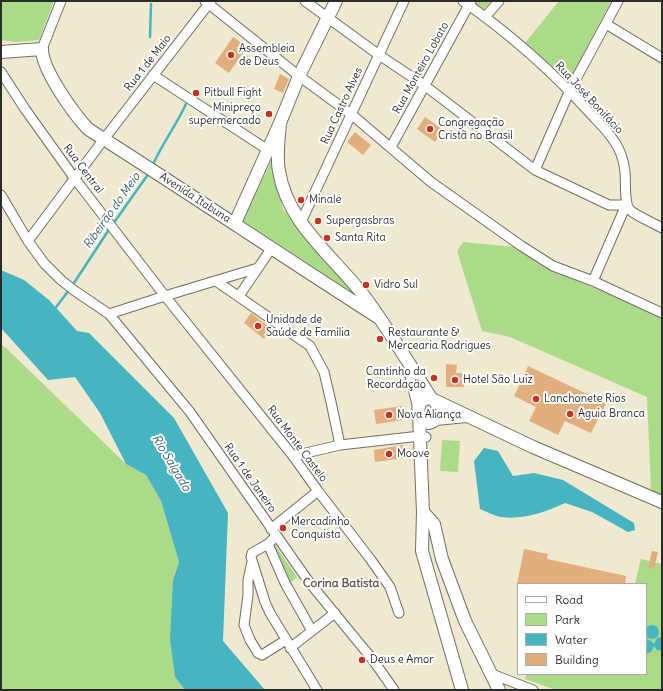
<!DOCTYPE html>
<html>
<head>
<meta charset="utf-8">
<style>
  body { margin:0 }
  #map { position:relative; width:663px; height:691px; overflow:hidden; background:#efe9d0; font-family:Delius,sans-serif }
  canvas { display:block }
  .frame { position:absolute; inset:0; border:2px solid #2b2b2b; pointer-events:none }
  .legend { position:absolute; left:517px; top:583px; width:130px; height:92px; box-sizing:border-box; background:#fff; border:1px solid #aaa; margin:0; padding:5px 7px; list-style:none; font-size:12px; color:#2b2b2b }
  .legend li { display:flex; align-items:center; gap:8px; height:20px }
  .legend b { width:20px; border:1px solid #aaa }
</style>
</head>
<body>
<div id="map">
<canvas width="663" height="691"></canvas>
<div class="frame"></div>
<ul class="legend">
<li><b style="height:5px;background:#fff"></b>Road</li>
<li><b style="height:11px;background:#abdb88"></b>Park</li>
<li><b style="height:11px;background:#47b4c2"></b>Water</li>
<li><b style="height:11px;background:#e3ae7e"></b>Building</li>
</ul>
</div>
<script>
const ctx = document.querySelector('canvas').getContext('2d');
ctx.lineJoin = 'round';
function fill(path, color) { ctx.fillStyle = color; ctx.fill(path, 'evenodd'); }
function stroke(path, color, width, dash) { ctx.strokeStyle = color; ctx.lineWidth = width; ctx.lineCap = dash ? 'butt' : 'round'; ctx.setLineDash(dash || []); ctx.stroke(path); }
function drawText(font, color, halo, rows, align = 'center') {
  ctx.font = font + ' Delius,sans-serif'; ctx.lineWidth = 4; ctx.setLineDash([]); ctx.textBaseline = 'middle'; ctx.strokeStyle = halo; ctx.fillStyle = color; for (const [text, x, y, turn = 0] of rows) {
    ctx.save(); ctx.translate(x, y); ctx.rotate((+turn || 0) * Math.PI / 180); ctx.textAlign = isNaN(turn) ? turn : align; if (halo) ctx.strokeText(text, 0, 0); ctx.fillText(text, 0, 0); ctx.restore();
  }
}
const green = new Path2D(`
  M1,1H54L39,40L16,42L1,40Z
  M477,1H491L484,9L475,4Z
  M559,1H611L567,85L525,43Z
  M271,162L283,209L365,303L284,252L242,221Z
  M463,242L515,247L568,277L662,316V495L651,491L647,397L510,337L482,331L457,251Z
  M1,345L6,348L126,464L146,475L161,501L179,562L173,580L175,677L185,690H1Z
  M442,440L460,441L458,472L440,471Z
  M273,542L297,577L289,584L269,545Z
  M641,559L662,564V690H556L525,679L526,674H646V584H635Z`);
const water = new Path2D(`
  M1,270L24,280L49,300L77,331L89,333L174,418L228,513L223,641L265,690H185L175,677L170,639L173,580L179,562L161,501L146,475L126,464L100,413L75,377L48,380L1,328Z
  M484,448L498,451L513,476L534,473L563,480L634,523L635,530L628,532L592,512L565,503C546,512 523,520 501,517C494,516 486,511 480,509L474,461Z
  M645 632a7 7 0 1 1 14 0a7 7 0 1 1-14 0Z
  M662,637V651L657,650L654,646L651,652L646,654V639L650,640L654,644L657,638Z`);
const stream = new Path2D(`
  M150,37L151,4
  M152,167C161,145 176,126 186,104
  M113,224L149,173
  M72,286L110,228
  M54,310L69,290`);
const building = new Path2D(`
  M233,37L247,47L229,73L215,63Z
  M280,74L289,79L283,93L274,89Z
  M425,117L443,130L435,142L417,129Z
  M355,132L371,145L363,155L347,142Z
  M251,313L272,329L264,339L244,323Z
  M446,364L457,365L456,373H464V387H446Z
  M528,366L606,403L591,433L565,421L558,435L529,421L536,407L514,396Z
  M402,406L403,420L376,424L374,410Z
  M403,445L405,458L375,462L374,450Z
  M524,549L548,554L547,559L626,576L625,584H517Z
  M652,551L658,552L654,569L648,568Z`);
const street = new Path2D(`
  M205,1L299,76L351,114L431,182L520,245L553,266L593,281L662,313
  M305,1L379,55L424,85L535,170L609,205H626L593,281
  M463,1C510,34 552,71 590,113C598,122 608,131 614,141C620,149 624,162 625,172C626,182 624,204 630,210C636,216 654,223 662,228
  M486,16L499,1
  M606,24L662,58
  M42,49L61,1
  M1,72L25,109L75,179L165,296L293,456L318,491L371,560L390,587L399,613
  M153,75L268,150
  M391,147L471,1
  M535,170L570,90L618,1
  M1,195L28,241L44,263L61,280L75,291L109,314L190,412L309,582L373,660L394,690
  M301,222L404,1
  M28,241L104,139L211,1
  M216,281L310,346L324,372L331,402L340,445
  M239,296L271,249
  M109,314L165,296L258,268
  M293,456L340,445L420,436L426,437
  M271,529L318,491
  M276,536L268,544L252,553L251,557L265,602L270,613L317,690
  M268,544L285,583L312,631
  M252,562L248,580V595L244,625L250,640L258,653L262,655L286,640
  M290,648L335,613
  M492,674L533,690`);
const secondary = new Path2D(`
  M1,52L42,49C42,70 74,114 88,129C186,191 282,256 379,318
  M280,123C279,138 276,156 279,171C287,223 334,257 364,296C388,328 409,364 431,398C441,404 441,420 429,423C415,418 414,399 431,398
  M235,223L280,123L299,76L336,1
  M411,373L419,407
  M434,400L533,447L662,502
  M419,415L423,512L422,551L462,690
  M436,419L466,416
  M423,512L434,524L442,559L465,621L499,690`);
const markers = [
  [231,55,4,"#c8321e"],
  [196,93,4,"#c8321e"],
  [269,114,4,"#c8321e"],
  [430,129,4,"#c8321e"],
  [301,200,4,"#c8321e"],
  [318,221,4,"#c8321e"],
  [327,238,4,"#c8321e"],
  [366,285,4,"#c8321e"],
  [258,326,4,"#c8321e"],
  [380,339,4,"#c8321e"],
  [434,378,4,"#c8321e"],
  [455,380,4,"#c8321e"],
  [536,399,4,"#c8321e"],
  [570,414,4,"#c8321e"],
  [389,415,4,"#c8321e"],
  [389,454,4,"#c8321e"],
  [283,528,4,"#c8321e"],
  [362,660,4,"#c8321e"]
];
const poiNames = [
  ["Assembleia",239,49],
  ["de Deus",239,62],
  ["Pitbull Fight",204,93],
  ["Minipreço",261,108,"right"],
  ["supermercado",261,121,"right"],
  ["Congregação",438,123],
  ["Cristã no Brasil",438,136],
  ["Minale",309,200],
  ["Supergasbras",326,221],
  ["Santa Rita",335,238],
  ["Vidro Sul",374,285],
  ["Unidade de",266,320],
  ["Saúde de Família",266,333],
  ["Restaurante &",388,333],
  ["Mercearia Rodrigues",388,346],
  ["Cantinho da",426,372,"right"],
  ["Recordação",426,385,"right"],
  ["Hotel São Luiz",463,380],
  ["Lanchonete Rios",544,399],
  ["Aguia Branca",578,414],
  ["Nova Aliança",397,415],
  ["Moove",397,454],
  ["Mercadinho",291,522],
  ["Conquista",291,535],
  ["Deus e Amor",370,660]
];
const streetNames = [
  ["Rua 1 de Maio",148,63,-52],
  ["Rua Monteiro Lobato",421,68,-61],
  ["Rua José Bonifácio",589,98,47],
  ["Rua Castro Alves",342,106,-65],
  ["Rua Central",83,169,53],
  ["Avenida Itabuna",195,198,33],
  ["Rua Monte Castelo",297,444,53],
  ["Rua 1 de Janeiro",250,478,55]
];
const waterNames = [
  ["Ribeirão do Meio",112,211,-55],
  ["Rio Salgado",171,463,59]
];
const neighbourhoodNames = [
  ["Corina Batista",341,584]
];
fill(green, '#abdb88');
fill(water, '#47b4c2');
stroke(stream, '#47b4c2', 2.5);
fill(building, '#e3ae7e');
stroke(street, '#706e65', 11);
stroke(secondary, '#706e65', 14);
stroke(street, '#fff', 9);
stroke(secondary, '#fff', 12);
for (const [x, y, r, color] of markers) { const dot = new Path2D(); dot.arc(x, y, r, 0, 2 * Math.PI); ctx.fillStyle = color; ctx.fill(dot); stroke(dot, '#fff', 1.5); }
drawText('11px', '#2b2b2b', '#fff', poiNames, 'left');
drawText('11px', '#2b2b2b', '#fff', streetNames);
drawText('italic 12px', '#366267', '#fff', waterNames);
drawText('bold 12px', '#6b5948', '#fff', neighbourhoodNames);
</script>
</body>
</html>
